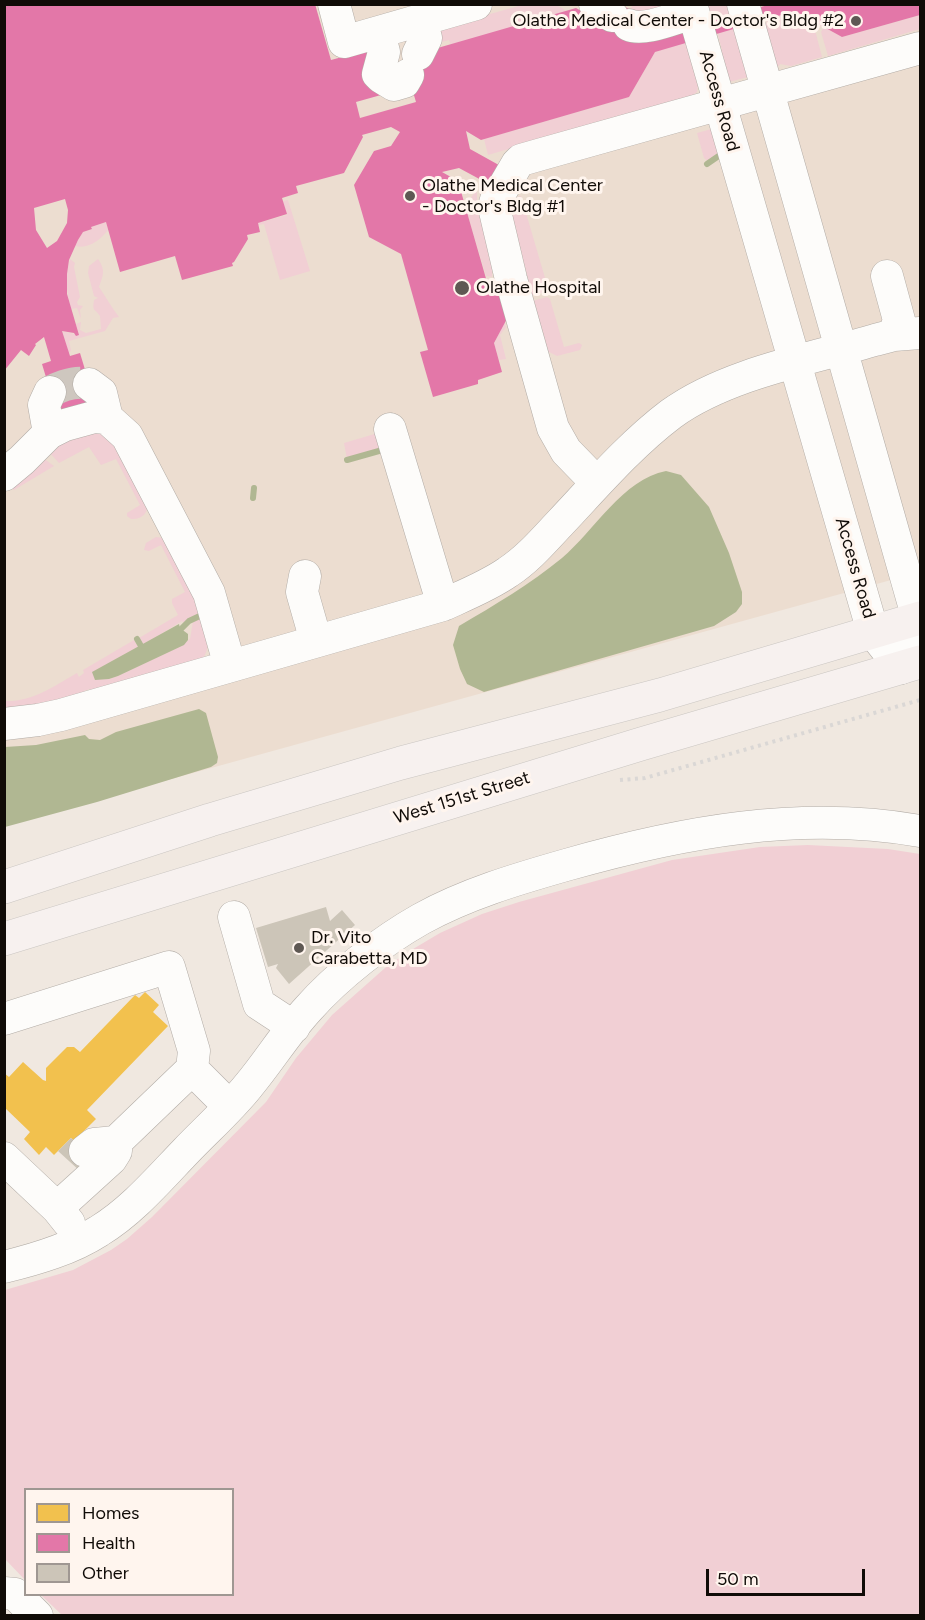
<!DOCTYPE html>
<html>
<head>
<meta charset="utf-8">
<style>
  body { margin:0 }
  #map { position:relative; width:925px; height:1620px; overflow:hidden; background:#f0e8e0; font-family:Figtree,sans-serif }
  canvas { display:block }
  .frame { position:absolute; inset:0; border:6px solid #100b07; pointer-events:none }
  .legend { position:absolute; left:24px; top:1488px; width:210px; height:108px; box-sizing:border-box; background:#fff5ee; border:2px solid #9f9792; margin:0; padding:8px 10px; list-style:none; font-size:18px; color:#100b07 }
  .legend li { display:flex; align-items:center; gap:12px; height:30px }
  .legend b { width:30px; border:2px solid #9f9792 }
  .scale { position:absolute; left:706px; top:1569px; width:159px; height:27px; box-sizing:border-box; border:3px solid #100b07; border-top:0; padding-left:8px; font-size:18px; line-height:21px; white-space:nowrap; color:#100b07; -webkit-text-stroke:4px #fff5ee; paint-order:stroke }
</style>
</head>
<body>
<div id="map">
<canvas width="925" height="1620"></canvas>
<div class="frame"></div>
<ul class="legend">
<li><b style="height:16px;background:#f2c14e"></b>Homes</li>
<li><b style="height:16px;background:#e377a8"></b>Health</li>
<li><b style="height:16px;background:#ccc5b8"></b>Other</li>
</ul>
<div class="scale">50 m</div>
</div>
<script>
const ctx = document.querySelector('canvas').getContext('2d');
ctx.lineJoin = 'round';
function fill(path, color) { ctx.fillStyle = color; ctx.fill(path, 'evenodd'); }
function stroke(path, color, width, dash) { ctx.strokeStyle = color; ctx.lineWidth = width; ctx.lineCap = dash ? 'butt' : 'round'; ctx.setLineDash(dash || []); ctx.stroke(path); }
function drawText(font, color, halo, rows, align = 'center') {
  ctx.font = font + ' Figtree,sans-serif'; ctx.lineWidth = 6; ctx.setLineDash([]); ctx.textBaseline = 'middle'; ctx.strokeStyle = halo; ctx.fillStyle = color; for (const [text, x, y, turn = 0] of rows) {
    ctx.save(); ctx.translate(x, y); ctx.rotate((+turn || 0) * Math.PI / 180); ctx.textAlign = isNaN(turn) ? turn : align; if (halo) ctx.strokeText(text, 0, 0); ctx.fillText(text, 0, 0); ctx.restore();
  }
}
const built = new Path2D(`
  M5,5H920V572L5,825Z`);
const green = new Path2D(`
  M522,5C535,5 557,1 566,11L451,45L449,40L431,45L439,31L444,27Z
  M633,5H678L625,17Z
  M705,5H730L733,18L711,25Z
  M794,5L788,15L815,30L822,57L791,66L780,64L777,68L761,25L767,23L766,15Z
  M920,15V29L828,56L821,32L824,27L842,37Z
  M735,26L748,77L729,82L718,51L722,50L717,31Z
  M685,40L698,86L697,92L693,95L488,155L484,139L629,97L655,52Z
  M715,128L722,152L709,162L704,158L697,133Z
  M477,189V203L493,261L492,277L486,276L465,206Z
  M521,196L548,288L546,292L532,295L508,200Z
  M288,200L310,271L280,280L264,224L258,225V223L287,215L283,201Z
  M106,222L108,230C99,241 89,249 75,246L83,232L92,229L91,227Z
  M70,259L75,263L74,267L80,297L77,302L78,305L83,306L80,310L81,319L77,308L71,309C66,291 65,276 70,259Z
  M98,259C106,270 103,276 99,287C106,297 112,308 119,317L113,318L105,331L69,341L71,350L69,354L62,331L79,335L76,324L81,322L80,330L86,333L101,329L100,316C95,308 92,313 94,300L98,298L94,296L88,273L89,266Z
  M547,297L550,299L564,347L579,343L582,345L580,350L557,356L547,351L533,301Z
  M500,307L506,327L500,335L506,359L499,360L494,343L501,330L495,309Z
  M89,430L109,434L148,505C147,514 141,520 131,519L127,516V513L140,505L116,459L101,465L89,447L59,463L49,452L60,441Z
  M378,433L385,448L347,459L344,443Z
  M43,458L54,466L14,490L11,487Z
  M156,537L164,538L202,613L188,619L184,623L182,621L143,645L139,638L178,615L172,603V599L185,592L161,545L149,551L144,550L146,543Z
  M203,617C207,635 213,647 200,662L91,693L90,689L84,691L85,695L5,711V701C32,702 53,687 77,673L79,677L84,673L83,670L134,640L138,647L93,672L95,679H109L118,676L177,648L190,639L193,621Z
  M808,845L888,849L920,854V1615L63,1616L41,1595L232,1594V1490H26L25,1580L5,1559V1290L73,1270L111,1250L127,1239L152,1217L266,1102L296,1058L332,1015L385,968L408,952L440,933L482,914L519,902L672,860L760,847Z`);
const water = new Path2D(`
  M666,471L681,475L709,507L729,553L742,592V604L736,612L714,626L484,692L467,684L460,669L453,645L459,626C495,605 530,584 562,558C594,531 623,479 666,471Z
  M179,624L180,628L188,634V640L184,645L118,676L109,679L95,680L92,672Z
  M199,709L206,713L218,757L217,763L211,767L97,802L5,827V747L36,745L85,735L89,739L100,740L116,732Z`);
const homes = new Path2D(`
  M145,992L159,1005L153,1012L168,1026L87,1110L96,1119L74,1141L71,1138L54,1155L46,1147L39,1155L24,1139L30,1132L4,1107V1073L9,1077L23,1062L43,1080L46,1081V1068L67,1047H74L80,1052L135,995L139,998Z`);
const health = new Path2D(`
  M4,4H315L331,60L368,50L381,95L356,102L360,118L416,102L403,58L576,8L607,25L620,4L636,13L624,34L639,43L771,4H920V15L842,37L795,11L655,52L629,97L481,140L466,131L470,149L506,169L496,188L459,168L442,172L458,181L489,289L504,298L509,315L494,343L502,372L478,380V384L433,397L420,352L428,350L401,254L369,237L354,185L374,151L391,146L400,132L391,127L362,135L363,137L344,173L296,186L298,193L282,198L287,214L258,223L260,232L247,235L248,239L234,262L232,263L233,266L182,280L175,256L120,272L106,222L91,227L92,229L83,232L78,240L69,260L67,274V294L79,335L76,336L74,333L62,331L70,356L80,353L96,406L58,417L42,364L51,361L44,337L35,344L36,345L29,356L21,350L4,371ZM65,199L68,210L67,223L57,241L47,248L36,230L34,208Z`);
const stream = new Path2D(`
  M707,164L723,153
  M347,460L386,449
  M253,498L254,488
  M181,629L189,621L204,614
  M137,639L141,646`);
const building = new Path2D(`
  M326,907L330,921L342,910L355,925L289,984L276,968L278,964L268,967L256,928Z
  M71,1138L94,1159L81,1172L58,1151Z`);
const minorTunnel = new Path2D(`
  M50,392C60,386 78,380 89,384`);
const path = new Path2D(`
  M620,780L645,778L920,700`);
const minor = new Path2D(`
  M334,4L344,42L476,4
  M595,4L612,16
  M691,4L873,632L901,668
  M743,4L918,619L901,668
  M629,25C644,32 677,17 693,13
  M379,33L384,52L378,74L381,77L394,85L404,82L408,75
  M418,54L426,38L421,20
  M887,276L899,320L894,335
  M89,384L101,393L107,418
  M390,429L443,605
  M49,433L44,405L50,392
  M4,475L22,460L49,433L65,425L94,417L107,418L127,436L209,593L230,666
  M597,483L566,451L553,428L511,279L494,207L496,200L517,164L521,160L542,154L920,48
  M305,576L302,592L316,641
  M4,724L38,720L61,715L443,605C465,595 488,586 508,572C528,559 544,540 561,522C595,486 630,445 671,414C726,374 810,359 875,340L894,335L920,333
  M234,917L259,1004L294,1027
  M4,1019L169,967L194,1051L192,1069L116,1142V1151L111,1159L57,1208
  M192,1069L229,1106
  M85,1151L94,1144L116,1142
  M4,1158L57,1208L69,1223
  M4,1267C37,1259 71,1249 99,1231C132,1211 159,1179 186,1151C207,1129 230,1109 249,1085C269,1061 286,1033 308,1009C337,976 382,941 421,919C466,894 517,879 566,865C682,832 800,810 920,831
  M4,1593L15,1594L37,1616`);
const major = new Path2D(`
  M4,887L210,820L401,763L660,695L920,618
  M4,939L641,744L920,662`);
const markers = [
  [856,21,6,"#5e5853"],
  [410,196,6,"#5e5853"],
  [462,288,8,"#5e5853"],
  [299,948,6,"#5e5853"]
];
const poiNames = [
  ["Olathe Medical Center - Doctor's Bldg #2",844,21,"right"],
  ["Olathe Medical Center",422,186],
  ["- Doctor's Bldg #1",422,207],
  ["Olathe Hospital",476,288],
  ["Dr. Vito",311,938],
  ["Carabetta, MD",311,959]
];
const streetNames = [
  ["Access Road",719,101,74],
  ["Access Road",855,568,74],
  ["West 151st Street",462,798,-17]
];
fill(built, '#ecddd0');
fill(green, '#f1cfd4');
fill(water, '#b0b792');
fill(homes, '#f2c14e');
fill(health, '#e377a8');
stroke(stream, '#b0b792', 6);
fill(building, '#ccc5b8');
stroke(minorTunnel, '#cec7bf', 32, [32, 16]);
stroke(minor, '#b2aca6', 33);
stroke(major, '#cac6c2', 34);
stroke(path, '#dad7d5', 4, [3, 4.5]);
stroke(minor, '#fdfcfa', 32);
stroke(major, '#f7f1ef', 33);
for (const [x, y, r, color] of markers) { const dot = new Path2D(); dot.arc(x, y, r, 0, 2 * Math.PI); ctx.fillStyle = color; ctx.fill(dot); stroke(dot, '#fff5ee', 2); }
drawText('18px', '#100b07', '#fff5ee', poiNames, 'left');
drawText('18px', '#100b07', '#fff5ee', streetNames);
</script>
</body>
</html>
